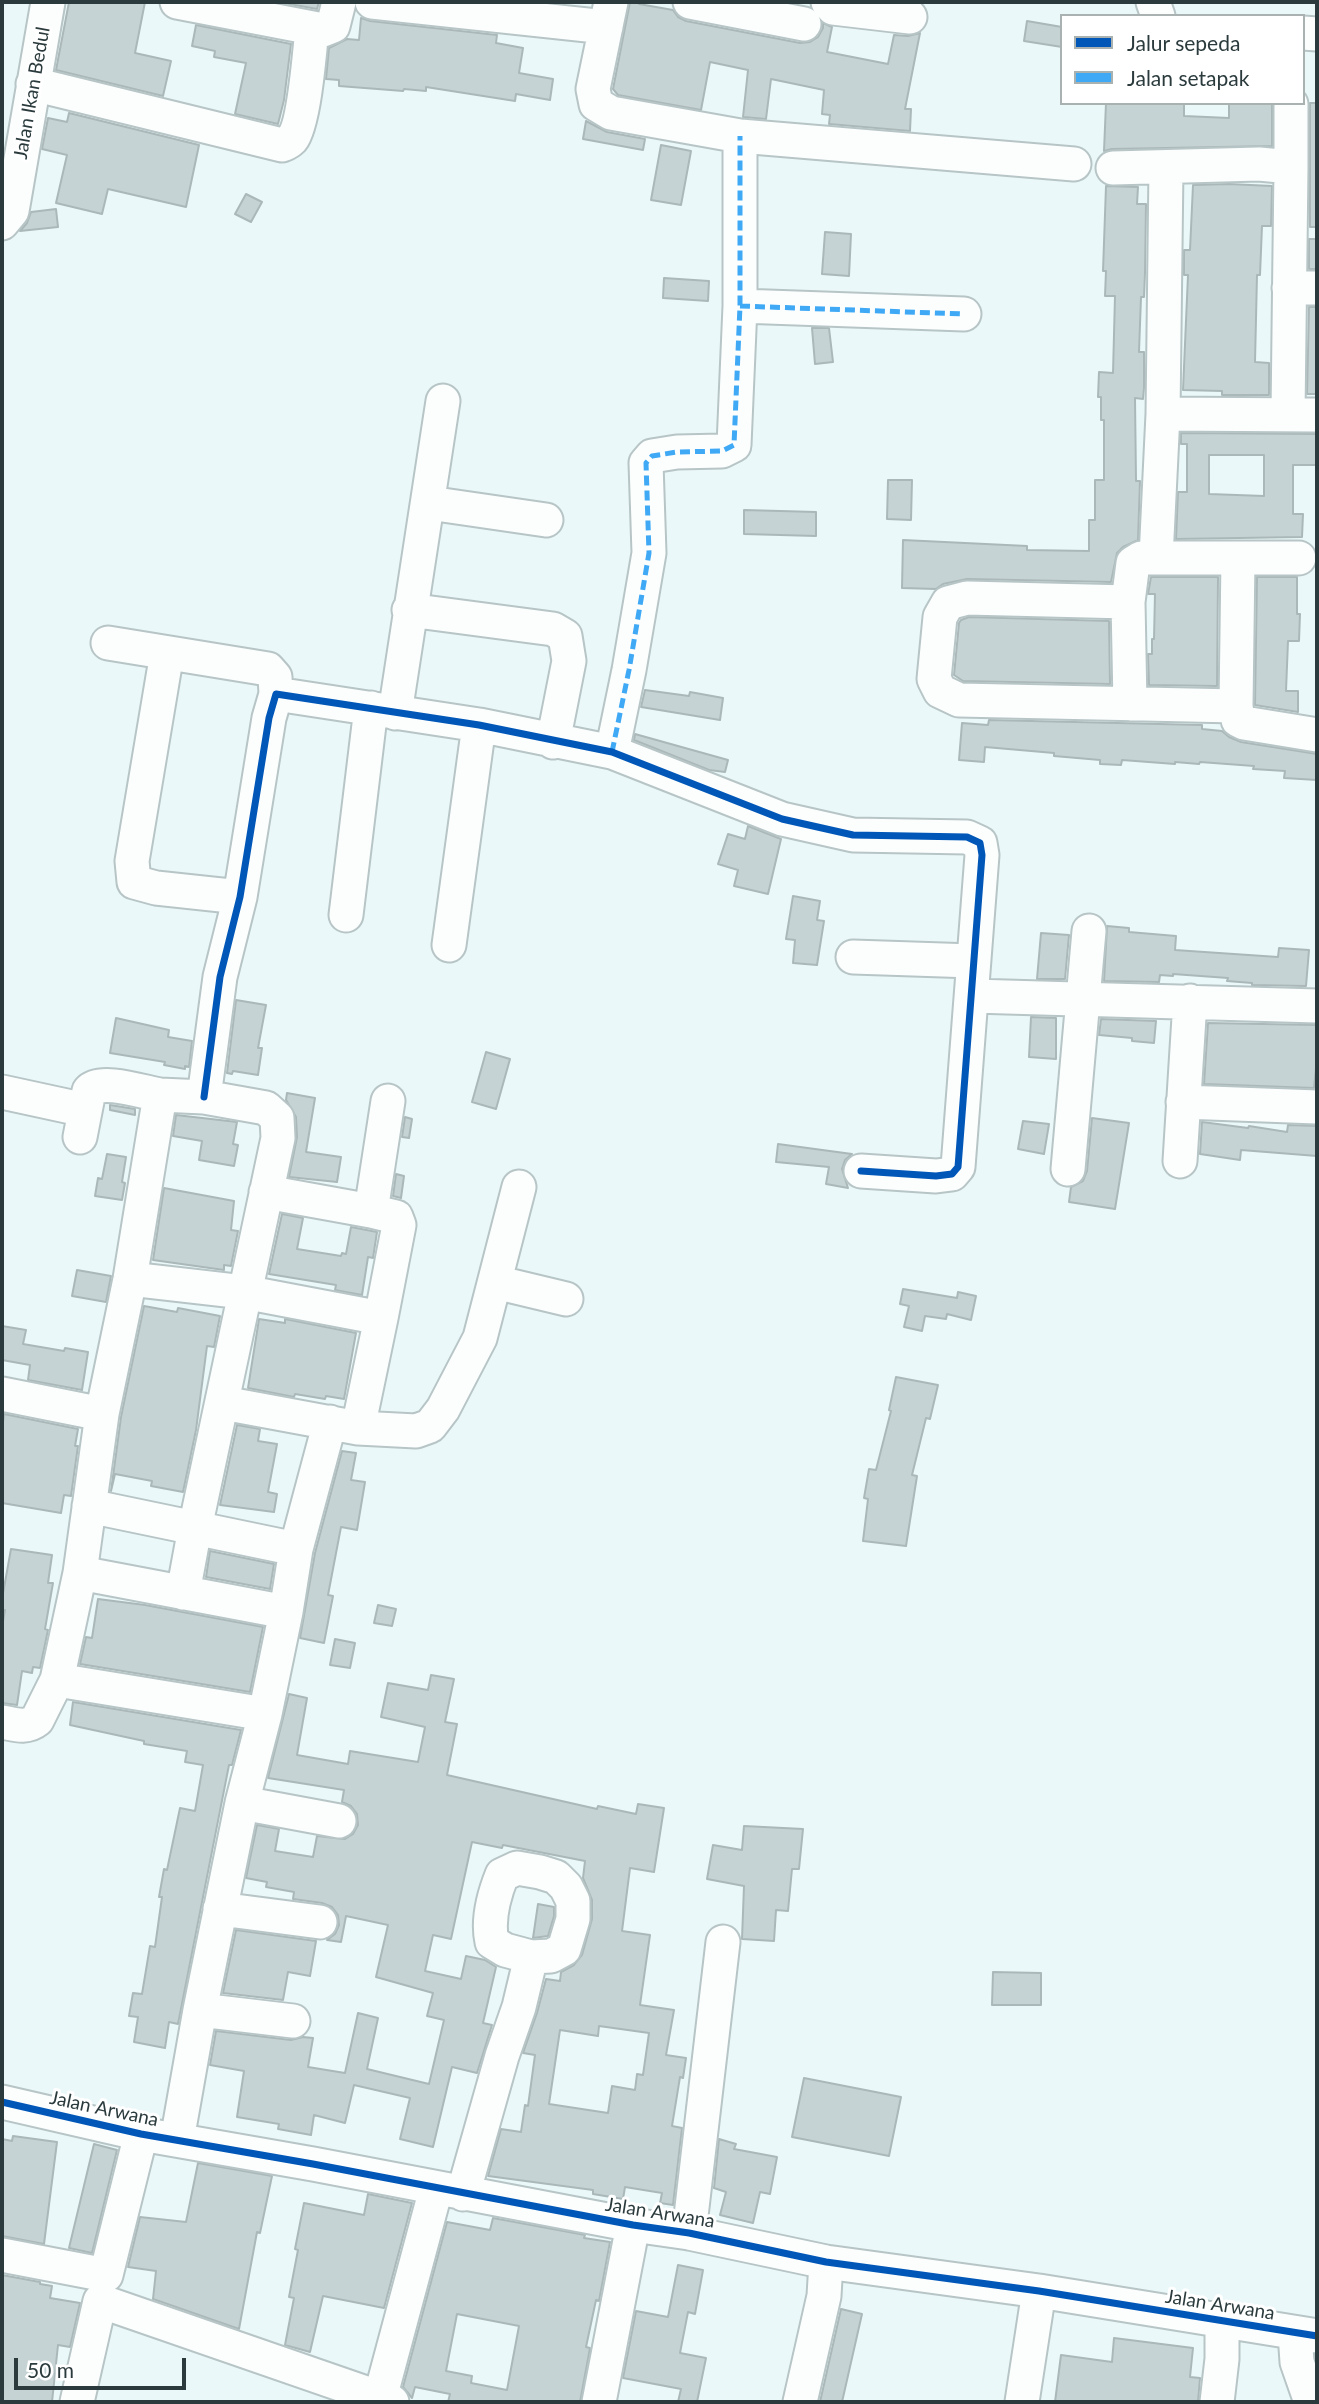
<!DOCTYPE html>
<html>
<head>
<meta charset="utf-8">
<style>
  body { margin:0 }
  #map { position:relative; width:1319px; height:2404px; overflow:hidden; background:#ebf8f9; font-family:Lato,sans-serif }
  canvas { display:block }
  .frame { position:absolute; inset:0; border:4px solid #2b3b3d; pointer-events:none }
  .legend { position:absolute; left:1060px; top:14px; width:245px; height:91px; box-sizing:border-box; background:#fff; border:2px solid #aab1b1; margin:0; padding:9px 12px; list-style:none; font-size:21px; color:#2b3b3d }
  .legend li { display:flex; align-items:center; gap:14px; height:35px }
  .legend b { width:35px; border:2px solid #aab1b1 }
  .scale { position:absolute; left:14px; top:2358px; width:172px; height:32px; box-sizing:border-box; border:4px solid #2b3b3d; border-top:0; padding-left:9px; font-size:21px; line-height:24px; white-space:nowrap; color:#2b3b3d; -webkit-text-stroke:5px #fff; paint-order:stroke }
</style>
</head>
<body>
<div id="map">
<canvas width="1319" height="2404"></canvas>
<div class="frame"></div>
<ul class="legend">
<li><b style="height:9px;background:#0057b8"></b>Jalur sepeda</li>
<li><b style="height:9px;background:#3fa9f5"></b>Jalan setapak</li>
</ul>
<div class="scale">50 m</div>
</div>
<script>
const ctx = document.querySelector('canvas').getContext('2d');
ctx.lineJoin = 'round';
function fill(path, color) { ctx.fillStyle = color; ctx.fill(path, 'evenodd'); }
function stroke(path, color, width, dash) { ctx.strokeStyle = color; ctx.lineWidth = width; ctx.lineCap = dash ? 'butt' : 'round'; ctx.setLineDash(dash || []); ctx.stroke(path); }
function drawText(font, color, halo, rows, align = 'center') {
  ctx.font = font + ' Lato,sans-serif'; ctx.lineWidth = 6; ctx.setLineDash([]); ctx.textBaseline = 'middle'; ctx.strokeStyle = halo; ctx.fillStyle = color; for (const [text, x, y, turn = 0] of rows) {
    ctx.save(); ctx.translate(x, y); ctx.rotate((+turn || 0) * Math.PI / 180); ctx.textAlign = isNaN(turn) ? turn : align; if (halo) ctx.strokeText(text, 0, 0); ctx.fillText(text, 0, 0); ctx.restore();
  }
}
const building = new Path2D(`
  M69,2H145L135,53L171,61L163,96L56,70Z
  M278,2H319L317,9Z
  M630,2H639V4L673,10L678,17L686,21L800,43L810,42L818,37L823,28V23L832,27L827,52L888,64L894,35L908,36L920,33L905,109H911L910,131L829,124L830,115L822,114L824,90L771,79L766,119L743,117L748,70L710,62L701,110L618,95L613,89Z
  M361,18L370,21L497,35L496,43L523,48L519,73L553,79L550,100L516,94L515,101L426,87V91L404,89L403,91L339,86V80L326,79L329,48L347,39L359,40Z
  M1027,21L1062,27V47L1024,41Z
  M196,25L291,44L284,100L278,124L235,114L246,63L214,57L215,51L192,46Z
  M1106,103L1184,104V116L1229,118V103H1272V146L1112,149L1104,151Z
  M1310,103H1317V227H1310Z
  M69,113L199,145L186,207L108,189L102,214L56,203L67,155L42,149L48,118L67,122Z
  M586,121L607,132L645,139L643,150L583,139Z
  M661,145L691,151L681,205L651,200Z
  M1229,184L1272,186L1271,226H1262L1260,275H1257L1255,362L1269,363V395H1222V391L1183,390L1188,275H1184V250H1190L1193,185Z
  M1106,186L1138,187L1137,204H1146L1145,273L1144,297H1141L1139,352H1144V388L1143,399L1135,398L1136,481H1140L1138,540L1123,547L1117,553L1111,582L967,579L943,584L936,589L902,588L903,540L1027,546V550L1089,551V520H1095V480H1104V420H1101V397H1098L1099,372L1113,373L1115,296H1105L1106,271H1103Z
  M246,194L262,202L251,222L235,214Z
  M56,209L58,227L20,231L27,223L31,212Z
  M825,232L851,234L849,276L822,274Z
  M1309,239H1317V269H1309Z
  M664,278L709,281L708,301L663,298Z
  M1309,307H1317V394H1307Z
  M812,328H829L833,362L815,364Z
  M1181,433L1317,434V465H1293V514H1303L1302,537L1176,539L1178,492H1187V444H1181ZM1209,455H1264V496L1209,494Z
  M888,480H912L911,520L887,519Z
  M744,510L816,512V536L744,534Z
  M1151,577H1218L1217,686L1149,685L1148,654H1152V639H1154L1155,594H1148Z
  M1257,577H1297V614H1300L1299,641H1288L1286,691H1298V712L1255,705Z
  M969,617L1109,621L1110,684L963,681L954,675L959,623L961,620Z
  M645,690L689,696L690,692L723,698L720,720L641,707Z
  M989,720L1202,725V729L1222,731L1229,737L1241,742L1317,754V780L1284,778L1285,771L1253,769L1254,766L1200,762L1199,764L1175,762V764L1122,760L1121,765L1100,764V760L1054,756V753L985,747L984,762L959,760L962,723L988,725Z
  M635,734L728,760L725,772L709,770L634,740Z
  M748,826L781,839L768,894L734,886L738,870L718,864L728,834L745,839Z
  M793,896L820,901L817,920L824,921L817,965L793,963L795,940L786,939Z
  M1107,926L1129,928V932L1176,936L1175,950L1278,957L1279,948L1309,950L1306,986L1252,985V983L1227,981L1228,978L1173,974V976L1160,975L1159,982L1104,981Z
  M1041,933L1069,935L1065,979H1037Z
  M236,1000L266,1005L258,1048H262L258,1075L233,1071L232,1074L227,1073Z
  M1031,1017L1056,1018V1059L1029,1057Z
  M116,1018L169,1030L168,1037L192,1041L189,1067L185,1066V1069L164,1065L165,1062L110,1053Z
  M1101,1019L1156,1021L1154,1043L1132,1041V1038L1099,1035Z
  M1208,1023L1317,1025V1058L1314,1088L1204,1084Z
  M486,1052L510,1059L496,1109L472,1102Z
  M287,1093L315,1098L306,1152L341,1157L337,1182L289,1177L297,1137L296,1117L286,1100Z
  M110,1105L135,1109V1115L110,1110Z
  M176,1115L237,1122L233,1144L238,1145L234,1166L199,1160L202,1141L173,1136Z
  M405,1117L412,1119L409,1138L402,1137Z
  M1092,1118L1129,1123L1115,1209L1069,1202L1071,1187L1083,1181L1087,1171Z
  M1023,1121L1049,1124L1044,1154L1018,1149Z
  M1202,1122L1248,1128L1249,1126L1287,1132L1288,1125L1317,1126V1156L1241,1150L1240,1160L1200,1154Z
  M778,1144L852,1154L845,1160L842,1169L848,1188L826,1184L829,1167L776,1162Z
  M107,1154L126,1157L122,1182L125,1183L122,1200L95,1196L98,1178L102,1179Z
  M396,1174L404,1176L401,1198L393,1196Z
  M164,1188L234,1201L231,1230L238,1231L231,1266L224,1265V1270L153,1260Z
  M282,1214L303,1218L297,1249L341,1256L342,1253L346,1254L351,1227L377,1232L373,1258L368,1257L362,1295L335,1290L336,1285L269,1274Z
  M77,1270L111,1276L106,1302L72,1296Z
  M903,1289L957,1298L958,1292L976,1296L971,1320L947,1314L946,1319L925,1316L922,1331L904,1327L909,1306L900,1304Z
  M144,1306L177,1312L178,1308L220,1316L214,1347L207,1346L196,1430L183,1492L151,1486L152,1481L115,1474L111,1491L121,1417Z
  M259,1319L285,1323V1319L356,1333L344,1399L326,1396L325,1399L295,1394L294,1397L248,1388Z
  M2,1326L26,1330L23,1344L64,1351L65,1348L88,1352L82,1390L28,1380L30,1365L2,1360Z
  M896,1377L938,1385L930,1419L926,1418L912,1475L917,1476L906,1546L863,1541L868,1499L864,1498L869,1469L876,1470L891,1411L889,1410Z
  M4,1414L78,1429L75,1446H78L71,1496L64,1495L61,1513L2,1503V1430Z
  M237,1425L260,1429L258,1441L277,1444L268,1492L277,1494L274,1512L220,1505Z
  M342,1451L356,1453L351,1480L365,1482L357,1530L341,1527L328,1595L333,1596L324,1643L300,1638L315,1553Z
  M11,1549L52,1555L48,1583H53L45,1629L48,1630L40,1668L33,1667L32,1673L22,1671L17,1705L2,1703V1627L5,1610H2V1599Z
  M210,1551L274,1564L270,1589L206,1577Z
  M98,1599L145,1605L263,1627L250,1692L80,1664L86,1637L92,1638Z
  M378,1605L396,1609L392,1626L374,1623Z
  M335,1639L355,1643L350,1668L330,1665Z
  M431,1675L454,1679L445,1722L457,1724L447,1775L597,1809L598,1806L636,1814L638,1804L664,1808L654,1872L630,1868L622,1931L650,1935L640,2005L674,2010L666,2055L686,2058L683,2078L680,2077L672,2126L682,2128L673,2205L660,2203L662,2193L625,2187L623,2199L593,2194V2190L488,2176L501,2129L521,2132L525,2105L528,2106L535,2055L523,2053L537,2013L546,1979L560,1981L561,1972L574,1965L582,1955L592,1919V1900L583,1878L585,1861L503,1845L502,1848L472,1842L451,1939L433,1935L425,1971L461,1979L466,1956L485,1960L496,1967L483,2023L492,2025L477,2073L452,2067L433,2147L400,2139L410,2098L354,2085L345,2123L314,2115L311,2135L278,2129L279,2124L237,2117L244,2071L210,2065L216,2031L291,2040L303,2037L313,2038L308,2067L345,2073L358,2013L378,2018L367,2069L429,2084L444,2020L427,2016L433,1993L376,1977L388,1925L346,1916L341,1942L327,1940L335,1934L339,1925L338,1915L332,1907L322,1903L293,1899L294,1892L266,1887L267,1882L246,1878L257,1825L279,1829L275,1851L313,1857L317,1836L345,1839L353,1834L358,1825L357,1814L351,1806L342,1802L344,1790L268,1778L289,1694L307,1698L297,1755L348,1764L350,1751L418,1762L425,1727L381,1717L388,1683L428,1690ZM599,2026L649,2033L643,2075L637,2074L635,2090L612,2086L608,2113L549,2104L560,2030L598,2036Z
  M73,1702L241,1730L232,1765H229L178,2024L169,2022L165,2048L134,2042L138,2017L129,2016L133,1993L142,1994L150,1946L155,1947L162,1897H159L164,1869L167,1870L180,1808L195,1811L203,1765L185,1762L187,1751L144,1744V1741L70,1725Z
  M744,1826L803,1829L799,1869H792L788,1911L776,1910L774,1941L742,1939L744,1886L707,1879L713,1845L742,1850Z
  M538,1904L554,1907V1916L548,1936L533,1938Z
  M236,1930L316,1941L310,1976L288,1972L283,2000L223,1993Z
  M993,1972L1041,1973V2005H992Z
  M804,2078L901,2097L889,2156L792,2137Z
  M13,2136L57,2142L44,2244L2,2236V2139L12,2141Z
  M719,2139L736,2144L734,2149L777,2157L770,2194L760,2192L753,2223L720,2215L726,2192L714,2188Z
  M94,2144L117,2150L92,2253L69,2248Z
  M198,2163L272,2176L260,2233L257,2232L239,2329L153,2299L156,2271L128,2267L140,2217L186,2222Z
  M368,2194L412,2203L384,2308L323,2296L310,2352L285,2345L294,2298L289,2297L298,2250L295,2249L304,2203L364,2215Z
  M493,2218L585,2235L584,2238L610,2242L599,2301L596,2300L586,2347L590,2348L580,2402H448L450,2394L415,2387L412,2398L403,2387L447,2222L490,2230ZM457,2314L519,2326L507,2390L471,2383L472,2376L446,2371Z
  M678,2265L703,2270L695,2314L688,2312L680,2353L706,2358L697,2402H678L681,2389L623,2378L636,2311L668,2317Z
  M2,2275L40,2282V2284L52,2286L50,2298L80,2303L70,2347L58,2345L52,2402H2Z
  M841,2309L862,2314L842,2402H820Z
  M1114,2338L1193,2348L1190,2377L1200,2378L1198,2402H1055L1061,2355L1112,2362Z`);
const minor = new Path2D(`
  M177,2L323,30L333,26L339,2
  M372,2L606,27
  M611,2L593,89L596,104L611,113L740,136L1074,164
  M690,2L804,24
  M828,2L833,8L910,17
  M1153,2L1158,16
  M1303,33L1317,34
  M33,84L282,145C287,143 288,143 292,139C304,125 310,49 312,28
  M1291,104V167
  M1113,168L1259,164L1291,167L1288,414
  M2,223L12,211L48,2
  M1289,288H1317
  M740,306L964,314
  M1163,414L1317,415
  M429,503L546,520
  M1156,558L1163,414L1166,167
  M1238,558L1236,706L1238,720L1244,723L1317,735
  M1128,602L967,598L948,603L940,617L934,679L940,691L959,700L1236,706
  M409,610L553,629L565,636L569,661L553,742
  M108,643L268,669L275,677L276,694
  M167,653L132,861L134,882L156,888L240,897
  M1130,704L1128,602L1133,563L1141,558H1299
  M395,713L443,401
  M612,752L629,670L649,553L646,463L652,456L677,452L722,451L734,445L740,306V136
  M346,915L371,708
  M449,945L479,725
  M853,957L973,961
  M972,996L1317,1006
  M2,1092L85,1110
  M204,1097L220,977L240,897L269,718L276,694L479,725L612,752L782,819L853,835L967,837L980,843L982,855L958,1167L952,1174L936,1176L861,1171
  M1183,1102L1317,1107
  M80,1137L89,1091C100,1078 143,1092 160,1095
  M1180,1161L1190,1001
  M1068,1169L1089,931
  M266,1192L371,1211L396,1217L399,1225L381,1318
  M371,1211L388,1101
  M130,1279L244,1292L381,1318L358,1428L223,1403
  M495,1282L566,1299
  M2,1394L102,1414
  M358,1428L416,1431L430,1426L443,1409L480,1338L519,1187
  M89,1506L296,1549
  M80,1573L286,1612
  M57,1680L265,1714
  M2,1722C14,1724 26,1729 37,1720L57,1680L80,1573L102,1414L130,1279L160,1095L204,1097L266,1108L277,1118L278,1138L195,1528L183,1593
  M242,1803L339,1821
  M220,1909L320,1922
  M200,2010L293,2021
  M2,2102L141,2134L313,2164L633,2225L689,2233L826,2262L1039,2291L1317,2336
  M177,2140L200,2010L242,1803L265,1714L286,1612L296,1549L330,1422
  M463,2194L502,2056L519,2007L531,1957L551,1956L564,1949L573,1919V1901L566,1887L556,1877L540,1872L517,1868L502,1875C494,1895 487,1920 492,1942L505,1950L531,1957
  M689,2233L723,1942
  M2,2255L106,2275L141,2134
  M1295,2333L1297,2362L1311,2402
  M380,2398L436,2189
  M77,2402L100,2301L392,2402
  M599,2402L633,2225
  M800,2402L824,2296L826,2262
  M1022,2402L1039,2291
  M1217,2402L1222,2359V2321`);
const quiet = new Path2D(`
  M740,306L964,314
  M612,752L629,670L649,553L646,463L652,456L677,452L722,451L734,445L740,306V136`);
const cycleway = new Path2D(`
  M204,1097L220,977L240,897L269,718L276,694L479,725L612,752L782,819L853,835L967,837L980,843L982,855L958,1167L952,1174L936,1176L861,1171
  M2,2102L141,2134L313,2164L633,2225L689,2233L826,2262L1039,2291L1317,2336`);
const streetNames = [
  ["Jalan Ikan Bedul",32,93,-80],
  ["Jalan Arwana",104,2109,12],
  ["Jalan Arwana",660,2213,9],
  ["Jalan Arwana",1220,2305,9]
];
fill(building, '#c6d3d4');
stroke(building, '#abb8b9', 2);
stroke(minor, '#b7c5c6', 37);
stroke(minor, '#fcfefe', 33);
stroke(quiet, '#3fa9f5', 5, [10, 5]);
stroke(cycleway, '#0057b8', 7);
drawText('19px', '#2b3b3d', '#fff', streetNames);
</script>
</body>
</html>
